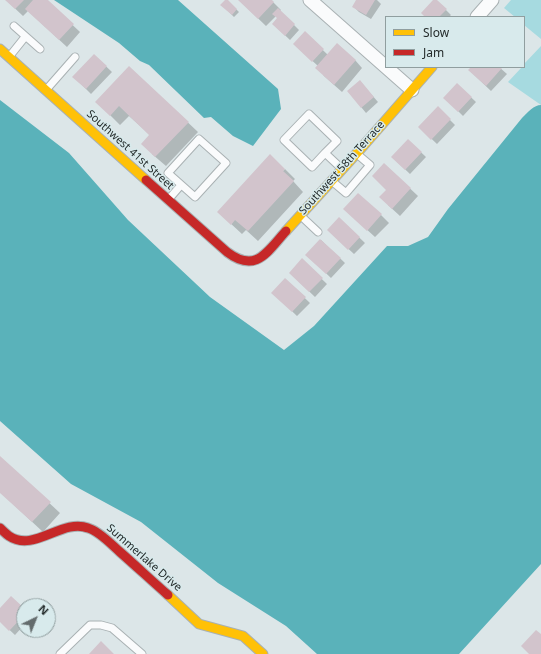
<!DOCTYPE html>
<html>
<head>
<meta charset="utf-8">
<style>
  body { margin:0 }
  #map { position:relative; width:541px; height:654px; overflow:hidden; background:#dce6e8; font-family:"Noto Sans",sans-serif }
  canvas { display:block }
  .legend { position:absolute; left:385px; top:16px; width:140px; height:52px; box-sizing:border-box; background:#d8eaec; border:1px solid #909e9f; margin:0; padding:5px 7px; list-style:none; font-size:12px; color:#242b2b }
  .legend li { display:flex; align-items:center; gap:8px; height:20px }
  .legend b { width:20px; border:1px solid #909e9f }
  .north { position:absolute; left:16px; top:598px; width:40px; height:40px; box-sizing:border-box; background:#d8eaec; border:1px solid #909e9f; border-radius:50%; rotate:43deg; font-size:11px; font-weight:700; line-height:16px; text-align:center; color:#242b2b }
  .north::after { content:''; display:block; margin:auto; width:14px; height:18px; background:#646c6d; clip-path:polygon(50% 0,100% 100%,50% 72%,0 100%) }
</style>
</head>
<body>
<div id="map">
<canvas width="541" height="654"></canvas>
<ul class="legend">
<li><b style="height:5px;background:#ffc107"></b>Slow</li>
<li><b style="height:5px;background:#c62828"></b>Jam</li>
</ul>
<div class="north">N</div>
</div>
<script>
const ctx = document.querySelector('canvas').getContext('2d');
ctx.lineJoin = 'round';
function fill(path, color) { ctx.fillStyle = color; ctx.fill(path, 'evenodd'); }
function stroke(path, color, width, dash) { ctx.strokeStyle = color; ctx.lineWidth = width; ctx.lineCap = dash ? 'butt' : 'round'; ctx.setLineDash(dash || []); ctx.stroke(path); }
function drawText(font, color, halo, rows, align = 'center') {
  ctx.font = font + ' "Noto Sans",sans-serif'; ctx.lineWidth = 3; ctx.setLineDash([]); ctx.textBaseline = 'middle'; ctx.strokeStyle = halo; ctx.fillStyle = color; for (const [text, x, y, turn = 0] of rows) {
    ctx.save(); ctx.translate(x, y); ctx.rotate((+turn || 0) * Math.PI / 180); ctx.textAlign = isNaN(turn) ? turn : align; if (halo) ctx.strokeText(text, 0, 0); ctx.fillText(text, 0, 0); ctx.restore();
  }
}
const green = new Path2D(`
  M511,0H541V39L524,25V17H515L504,8Z
  M541,46V105L508,82L522,67H524V64Z`);
const water = new Path2D(`
  M54,0H178L278,89L281,109L253,146L233,136L211,117L204,118L149,65L140,61L119,43Z
  M0,100L69,153L128,220L210,297L284,350L314,326L387,246H408L428,237L448,209L522,118C528,112 534,105 541,105V564L459,654H317L286,626L218,583L141,522L71,484L0,421Z`);
const shadow = new Path2D(`
  M6,0H46L80,32L67,47L28,11L23,16Z
  M227,0L239,12L234,17L222,5Z
  M239,0H271L281,10L280,11L299,30L290,40L273,24L278,18L276,16L266,26Z
  M358,0H377L381,4L371,19L359,12L354,7Z
  M434,0H436L451,15L449,17H426Z
  M305,33L328,55L355,60L362,68L342,92L324,76L318,66L294,44Z
  M94,55L112,72L91,94L74,77Z
  M129,67L198,132L166,166L152,154L150,135L129,116L120,125L107,112Z
  M472,67H499L507,74L491,91L469,70Z
  M457,84L476,102L463,116L445,98Z
  M364,86L378,102L366,113L348,91Z
  M438,108L455,125L437,144L419,127Z
  M408,140L426,157L410,174L392,157Z
  M384,164L418,196L400,216L388,205Z
  M285,169L295,179L293,181L303,192L258,241L246,230L242,234L229,222Z
  M381,215L389,223L375,237L352,216Z
  M339,218L365,243L354,254L328,230Z
  M321,240L345,263L331,278L307,255Z
  M302,260L327,284L315,297L290,273Z
  M285,279L310,303L297,316L273,293Z
  M0,457L60,513L43,532L0,492Z
  M24,609V625L15,635L0,621V610Z`);
const building = new Path2D(`
  M5,0H24L15,9Z
  M33,0H48L74,24L59,40L25,9Z
  M225,0H228L237,9L232,15L220,5Z
  M238,0H272L274,2L258,19Z
  M356,0H375L366,15L352,7Z
  M433,0H437L447,9L439,17H425L421,13Z
  M278,8L295,24L285,36L272,24L277,18L272,14Z
  M305,31L324,49L312,62L293,44Z
  M337,43L356,60L334,85L315,68Z
  M94,54L107,66L86,89L72,77Z
  M129,66L189,122L155,157L141,144L149,135L119,106L110,116L95,102Z
  M471,67H501L502,68L486,86L468,70Z
  M360,80L374,97L361,108L347,91Z
  M457,83L472,97L458,112L443,98Z
  M438,106L451,119L431,140L418,127Z
  M408,139L422,152L405,170L391,157Z
  M270,154L285,169L283,171L294,181L248,231L235,220L231,225L217,212Z
  M384,163L411,188L392,209L379,197L386,190L372,176Z
  M358,193L382,214L367,231L343,209Z
  M339,217L360,237L348,250L327,230Z
  M320,239L341,258L326,274L305,255Z
  M302,258L323,278L309,292L289,273Z
  M285,278L306,297L292,312L271,293Z
  M0,456L51,502L32,522L0,493Z
  M11,596L24,608V615L9,631L0,622V608Z
  M536,630L541,634V654H529L521,646Z
  M101,641L114,654H89Z`);
const lane = new Path2D(`
  M14,26L40,49
  M9,57L25,37
  M46,90L75,57
  M199,139L226,163L195,197L168,173Z
  M325,153L312,167L284,140L309,114L337,141L325,153L342,169
  M333,182L346,193L370,165L357,154
  M168,200L181,185
  M301,216L318,232
  M60,654L90,625H101L112,628L142,654`);
const street = new Path2D(`
  M310,0L412,90
  M477,17L492,0`);
const slow = new Path2D(`
  M0,49L146,180
  M286,231L357,153L432,67
  M168,595L199,624L243,636L263,654`);
const jam = new Path2D(`
  M146,180L227,252C256,274 267,252 286,231
  M0,528C3,531 6,534 9,536C34,553 62,518 88,528C99,531 112,545 120,552C136,566 152,581 168,595`);
const streetNames = [
  ["Southwest 41st Street",130,150,42],
  ["Southwest 58th Terrace",342,168,-48],
  ["Summerlake Drive",144,558,41]
];
fill(green, '#a6dae0');
fill(water, '#5ab2ba');
fill(shadow, '#0003');
fill(building, '#d2c4cc');
stroke(lane, '#a9b1b3', 9);
stroke(street, '#a9b1b3', 15);
stroke(slow, '#a9b1b3', 11);
stroke(jam, '#a9b1b3', 11);
stroke(lane, '#fafbfc', 7);
stroke(street, '#fafbfc', 13);
stroke(slow, '#ffc107', 9);
stroke(jam, '#c62828', 9);
drawText('11px', '#242b2b', '#d8eaec', streetNames);
</script>
</body>
</html>
